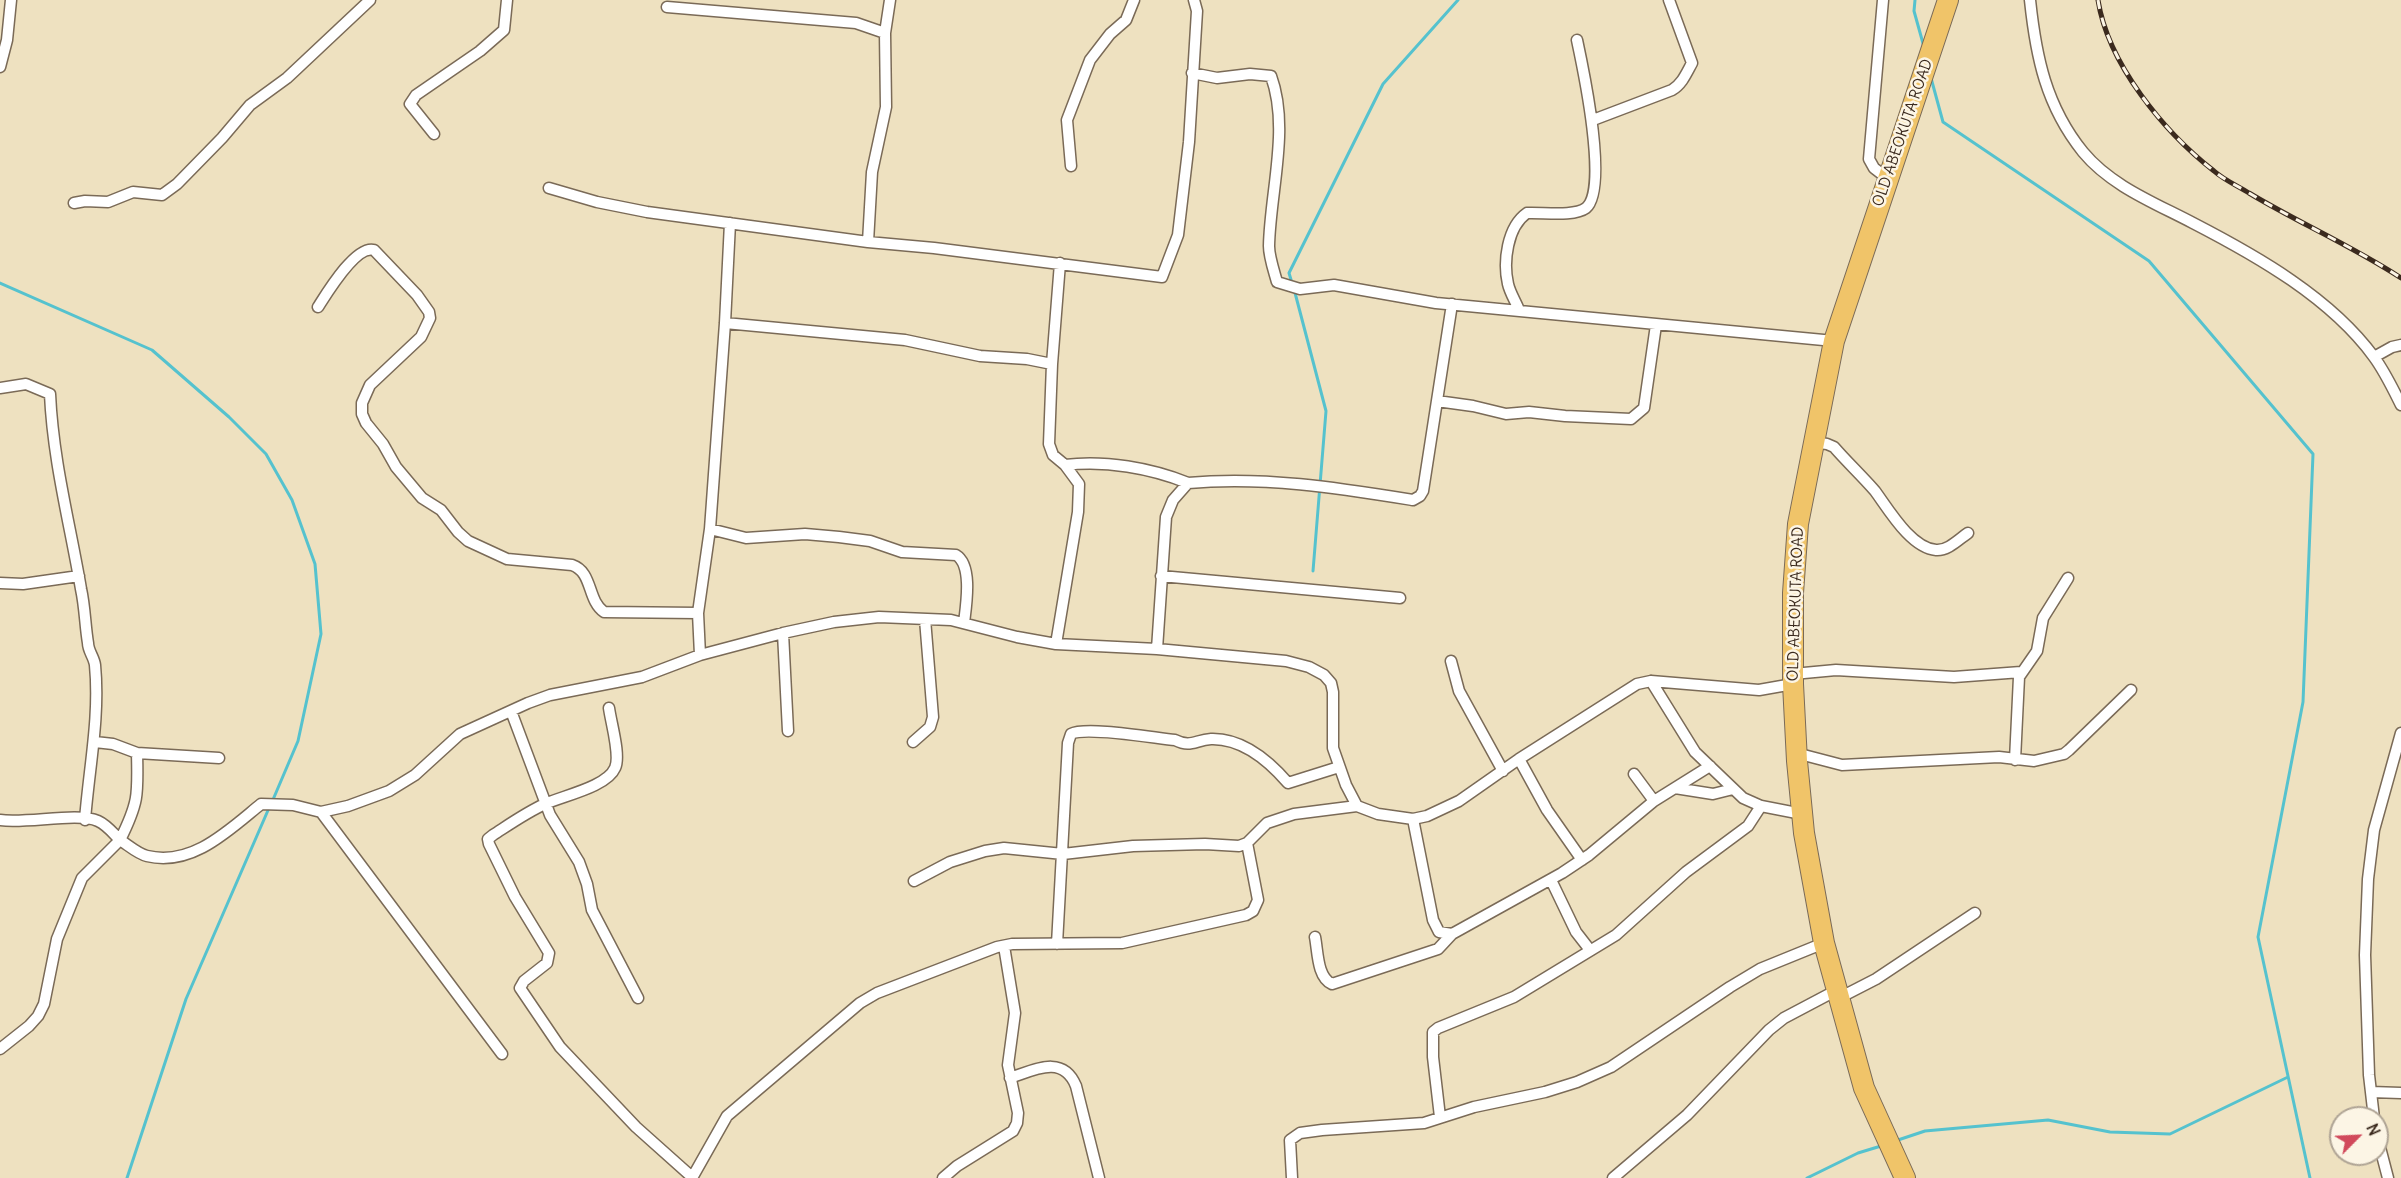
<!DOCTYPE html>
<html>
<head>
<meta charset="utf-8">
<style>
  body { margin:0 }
  #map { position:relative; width:2401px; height:1178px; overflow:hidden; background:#eee1c0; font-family:Delius,sans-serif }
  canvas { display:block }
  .north { position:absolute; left:2329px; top:1106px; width:60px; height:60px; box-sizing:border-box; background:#fcf5e5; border:2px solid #afa495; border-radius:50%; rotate:66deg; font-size:16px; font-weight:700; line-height:24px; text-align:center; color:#3b2a1e }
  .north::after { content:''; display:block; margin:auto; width:21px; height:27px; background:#d1495b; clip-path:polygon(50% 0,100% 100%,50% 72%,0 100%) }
</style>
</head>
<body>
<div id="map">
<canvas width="2401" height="1178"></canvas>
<div class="north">N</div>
</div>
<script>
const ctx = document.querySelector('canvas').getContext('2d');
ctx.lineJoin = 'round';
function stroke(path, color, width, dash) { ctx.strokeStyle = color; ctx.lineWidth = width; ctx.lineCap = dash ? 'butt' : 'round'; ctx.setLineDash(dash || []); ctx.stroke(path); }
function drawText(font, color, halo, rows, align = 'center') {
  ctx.font = font + ' Delius,sans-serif'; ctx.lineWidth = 5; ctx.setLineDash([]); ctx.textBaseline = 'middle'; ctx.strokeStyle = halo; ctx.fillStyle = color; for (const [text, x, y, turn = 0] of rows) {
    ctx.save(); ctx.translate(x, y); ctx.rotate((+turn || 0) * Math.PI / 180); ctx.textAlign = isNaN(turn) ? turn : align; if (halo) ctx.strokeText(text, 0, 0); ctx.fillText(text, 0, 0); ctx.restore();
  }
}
const stream = new Path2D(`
  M1915,0L1914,11L1924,47
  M1931,78L1943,122L2149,261L2313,454L2303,702L2258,937L2310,1178
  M0,283L152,350L229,417L266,454L292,500L315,564L321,634L298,741L272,802
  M1292,283L1289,273L1383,84L1458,0
  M1294,289L1326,411L1313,571
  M1898,1140L1925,1131L2048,1120L2110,1132L2170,1134L2288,1077
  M127,1178L186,999L269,808
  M1807,1178L1858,1153L1881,1146`);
const street = new Path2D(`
  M1883,0L1869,159L1874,168L1887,178
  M2030,0C2036,57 2046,106 2083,152C2111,186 2155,203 2193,223C2257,256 2331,298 2374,357C2385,372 2393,389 2401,405
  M667,7L856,23L885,33
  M0,67L7,40L11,0
  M1192,73L1217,78L1250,74L1271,76C1290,128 1270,192 1269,246C1269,257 1274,271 1277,282L1300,289L1334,285L1436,303L1834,341
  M1593,120L1672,90C1682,84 1686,74 1692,63L1669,0
  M434,134L410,104L416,95L480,51L504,30L507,0
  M1071,166L1067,120L1090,60L1110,34L1126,20L1134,0
  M549,188L597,202L647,212L868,242L934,248L1162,277L1178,235L1189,142L1197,11L1194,0
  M74,203L85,201L108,202L133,192L162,195L177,184L222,138L250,105L287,78L370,0
  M730,223L725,323L710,529L746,538L805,534L839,537L870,541L902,552L956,555C973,565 966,606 964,623
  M868,242L872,172L886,107L885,33L890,0
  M318,307C327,293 356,245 374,250L417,295L429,312L430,318L421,337L370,385L362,403V414L366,423L383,444L396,467L422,498L441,510L458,532L468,541L507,559L572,565C593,572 587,600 604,612L698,613
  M1519,310C1516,302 1510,293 1508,284C1503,262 1507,227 1527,213C1542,212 1574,217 1586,208C1609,189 1583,68 1577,40
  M725,323L905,340L980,356L1027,359L1052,364L1049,444L1053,455L1065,465L1079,484L1078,512L1056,644
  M2374,357L2392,347L2401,345
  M1052,364L1060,263
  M0,388L26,384L50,394C53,461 70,524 81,589C85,607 85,625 88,643C88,651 94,657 95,665C100,717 89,768 85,820
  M1437,401L1473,406L1506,414L1529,412L1565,416L1631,419L1644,408L1656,325
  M1813,442L1827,444L1834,447C1847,462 1862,476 1875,491C1889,510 1911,548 1936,550C1948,551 1959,539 1968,533
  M1065,465C1105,460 1151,468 1188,483
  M1161,576L1400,598
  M0,583L23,584L79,576
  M783,633L788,731
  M1157,649L1166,517L1173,500L1188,483C1264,476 1338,488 1413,500L1420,496L1423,491L1452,304
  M700,655L698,613L710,529
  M1451,661L1459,691L1503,771
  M1793,674L1836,670L1954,677L2021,672
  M1651,681L1695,752L1743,798L1761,806L1802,814
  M609,708C611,723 621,756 615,768C607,787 562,796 545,804C527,812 510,824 493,835L488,839L489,844L515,897L549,953L547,963L524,981L520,988L560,1047L636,1127L692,1177
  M511,711L550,815L579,862L587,884L592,910L638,998
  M95,742L113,744L137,753
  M913,742L930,727L933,717L925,619
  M1796,753L1842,765L1999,757L2034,761L2064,754L2069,750L2131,690
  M1519,759L1547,810L1582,860
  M2015,760L2019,677L2037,651L2043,618L2068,578
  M1634,774L1654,801
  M1675,788L1713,794L1733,789
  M321,812L502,1054
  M1413,819L1433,920L1439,932L1452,934
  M0,820C26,824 78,812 98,821C107,825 113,833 120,840C139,802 138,794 137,753L219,758
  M1551,880L1576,932L1590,950
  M914,881L950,862L985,851L1004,848L1063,854L1133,846L1205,844L1239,846L1247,843L1267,823L1294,814L1357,806
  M1315,937C1318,952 1317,977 1332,984L1438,949L1452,934L1562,873L1589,855L1654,801L1710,766
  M1057,944L1068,743L1071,734C1086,726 1154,738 1175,740C1191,748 1195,740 1211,739C1243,738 1269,761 1288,783L1339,767
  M1839,998L1876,979L1975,913
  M0,1049L29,1026L38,1016L44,1004L57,939L82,878L120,840C128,845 138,854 147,856C192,867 229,830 261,804L293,805L321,812L348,806L389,791L415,775L460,734L528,703L550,695L642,677L700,655L783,633L834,622L879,617L951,620L1017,637L1056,644L1157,649L1286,661L1309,667L1324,675L1331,683L1333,692V748L1346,785L1357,806L1378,814L1413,819L1427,816L1459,801L1519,759L1637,684L1651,681L1759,690L1793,684
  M1010,1078C1034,1070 1063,1054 1076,1086L1099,1178
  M2371,1092L2401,1093
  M1440,1117L1433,1057V1032L1438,1028L1514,997L1616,935L1686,872L1748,826L1761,806
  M2374,1118L2369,1075L2365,955L2368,879L2374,830L2401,733
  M2377,1136L2388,1178
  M692,1178L727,1116L860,1003L877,993L997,947L1012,944L1122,943L1246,915L1253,911L1258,900L1247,843
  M943,1178L957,1166L1013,1131L1017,1123L1018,1113L1008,1065L1015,1013L1004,946
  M1292,1178L1290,1140L1300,1133L1322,1130L1424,1123L1474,1107L1545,1092L1577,1082L1611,1067L1730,987L1760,969L1824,943
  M1613,1178L1687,1115L1769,1030L1784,1018L1837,990`);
const highway = new Path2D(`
  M1905,1178L1864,1088L1824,943L1804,833L1797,761L1793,684V593L1798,524L1834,341L1948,0`);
const rail = new Path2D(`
  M2098,0C2108,64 2164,132 2214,171C2224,180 2238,186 2249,193C2299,223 2352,246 2401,278`);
const streetNames = [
  ["OLD ABEOKUTA ROAD",1903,133,-71],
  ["OLD ABEOKUTA ROAD",1796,604,-88]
];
stroke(stream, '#55c2ce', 3);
stroke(street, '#7a6a57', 13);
stroke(highway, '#7a6a57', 22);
stroke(street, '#fff', 10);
stroke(highway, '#f0c469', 20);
stroke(rail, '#3b2a1e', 5);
stroke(rail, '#fcf5e5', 3, [9]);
drawText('15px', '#3b2a1e', '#fcf5e5', streetNames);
</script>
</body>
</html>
